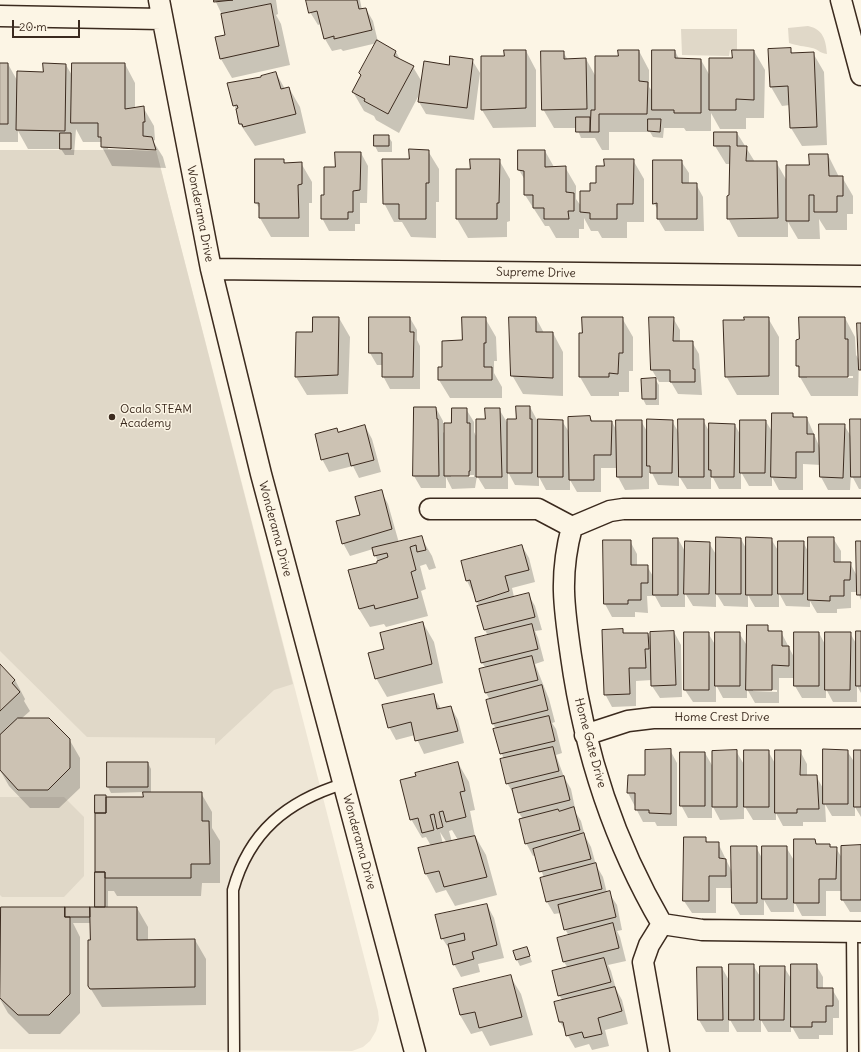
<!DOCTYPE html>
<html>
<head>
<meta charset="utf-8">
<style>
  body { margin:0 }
  #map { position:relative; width:861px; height:1052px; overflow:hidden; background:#fcf5e5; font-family:Delius,sans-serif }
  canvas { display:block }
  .scale { position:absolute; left:12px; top:20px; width:68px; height:18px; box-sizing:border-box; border:2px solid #3b2a1e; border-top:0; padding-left:5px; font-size:12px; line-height:14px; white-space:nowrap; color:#3b2a1e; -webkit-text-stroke:3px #fcf5e5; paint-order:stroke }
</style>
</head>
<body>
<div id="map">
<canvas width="861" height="1052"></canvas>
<div class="scale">20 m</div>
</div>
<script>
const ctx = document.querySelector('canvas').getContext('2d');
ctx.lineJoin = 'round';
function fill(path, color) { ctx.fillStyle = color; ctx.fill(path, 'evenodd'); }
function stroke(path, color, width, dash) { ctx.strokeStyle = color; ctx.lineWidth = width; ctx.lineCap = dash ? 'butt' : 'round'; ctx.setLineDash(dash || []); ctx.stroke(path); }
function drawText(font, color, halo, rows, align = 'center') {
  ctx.font = font + ' Delius,sans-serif'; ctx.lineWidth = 3; ctx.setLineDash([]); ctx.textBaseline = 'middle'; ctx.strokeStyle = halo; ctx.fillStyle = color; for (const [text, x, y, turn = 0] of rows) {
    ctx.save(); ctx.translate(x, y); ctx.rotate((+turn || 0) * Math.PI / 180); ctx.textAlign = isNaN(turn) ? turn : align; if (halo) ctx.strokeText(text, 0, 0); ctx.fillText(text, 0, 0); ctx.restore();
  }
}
const built = new Path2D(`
  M0,150H156L378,1011L379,1020L376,1031L370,1041L363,1047L352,1051L0,1049Z`);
const green = new Path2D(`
  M808,26C823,29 826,40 827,54C819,53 818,49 812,48C803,46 798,46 789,43L788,28Z
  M681,29H737V50H730L729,56L682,55Z
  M0,150H156L293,684L274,690L215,745V738L87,737L0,651Z
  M0,797H64L84,817V876L64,897H2L0,895Z`);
const shadow = new Path2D(`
  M215,0H276L278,14L276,15L281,24L290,65L232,78L221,59L217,38L226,36L222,15Z
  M307,0H360L362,10L366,9L373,21L378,42L396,52L401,61L413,67L422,82L450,66L472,60L480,73L474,120L426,114L419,102L420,93L399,133L376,120L374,116L364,111L353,92L377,43L343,51L341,49L332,51L325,39L321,24L318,25L310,12Z
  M790,49L793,54L813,53L824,72L827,145L802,146L791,128L790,105L782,106L771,87Z
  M526,51L536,70V127L493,128L482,110L505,57Z
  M639,51L649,70V87L653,92L675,51L679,59L701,60L710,76L733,59L754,51L765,70L764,118H746V129H720L711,113V131H686L684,128H664L663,138L653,137L650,132H609V150H602L595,138H581L577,128H554L543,109L563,52L568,60L586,59L596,77L619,57Z
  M0,64H8L18,82L66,65L73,77L125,64L135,83V108L143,107L154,126L155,140L153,141L163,157L166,168L112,166L102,147V142H83L76,129L74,155H65L61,149H28L18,131V142H0ZM108,147L156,149V151L108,149Z
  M276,73L285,89L289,88L300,107L306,133L255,146L240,124L228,84L262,78Z
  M737,133L755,162H776L787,181L828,155L839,177H842L853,196V214H847V230H826L819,219L820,239H798L788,222V237H738L728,218L730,196L731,164H726L715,146Z
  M388,136L392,142V152H378L375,146Z
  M428,151L439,169V202H436V238L411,237L402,222H394L384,203L410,160Z
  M545,151L554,167H565L576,186V199L581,206L597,184L605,167L633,160L644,179V222H627V238H602L598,231H591L584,218V229H579V238H556L549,226H545L525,195V180L519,170Z
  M361,153L368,166L367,203H360V224H355V231H329L322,218L325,197L336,168Z
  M283,160L286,164L301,163L312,182V203H309V237H271L260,218V209L256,203Z
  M499,160L510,179V221L507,222V237L468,238L457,219L471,170Z
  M681,161L689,173V184H696L703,197L704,231H665L658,219V210L654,203Z
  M339,318L350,337L348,394L307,395L296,377L313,333Z
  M410,318L417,330V340L420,346V389H390L383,376V365H377L370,353Z
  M485,318L496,337L497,361H494V373L502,387V398H450L439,380L443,368L463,341Z
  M536,318L544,333H553L563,352V396L523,394L512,375Z
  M622,318L633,337V371H629V392H619V396H591L580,377Z
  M673,318L680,330V342H692L699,354L702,395L678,394L671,382H659L652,370Z
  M768,318L779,337V395H737L726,376L745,321Z
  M845,318L855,337L856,355L859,360L858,396H811L800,377V370L797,366ZM807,376H853V378H807Z
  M655,379L659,385V405H646L643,399Z
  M530,407L537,420L562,421L569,432L590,417L593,422H612L617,431L641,421L648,433L672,421L679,433L703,420L710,433L735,425L741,436L765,420L773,433L793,414L795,418H807L820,448L844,425L852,438L861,420V489H859L851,474L850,490H828L821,477V465L803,464V490H779L772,477V486H749L741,472V489H719L711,474V489H687L679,476V486L658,485L649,467V489L625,490L618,477V468H601V492H577L570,480V490H546L539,477V486L515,485L508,472V489H485L477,476L475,488L452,489L446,477V488H421L414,476L436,408L443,421V433L466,409L474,422V432L477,438L486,420L499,409L508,424L517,420ZM451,475H474V477H451Z
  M365,426L372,439L381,472L359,478L353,466L329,472L322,459L338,433Z
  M381,491L388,504L399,543L421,537L432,556L436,568L429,570L426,564L420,566L426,589L421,591L428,616L386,627L384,624L370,627L359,609L378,562L373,549L350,556L343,543L361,515Z
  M833,538L841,551V563H850L857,576L861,542V600L858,592H851V608L837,609V613H817L810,601V607L786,606L779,593V607H755L748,595V607L724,606L716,593V607L693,606L685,593V607H661L655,596H647L648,613L635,612V617H612L605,604L630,541L637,554V566H647L654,578L678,539L686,553L709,543L717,556L741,539L747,550L771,539L779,552L803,542L809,553Z
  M522,546L529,558L535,582L512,588L514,597L528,594L535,606L542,630L535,631L538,638L544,661L535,664L549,699L555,722L552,723L556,729L562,753L556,755L564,777L571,789L576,813L581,821L585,836L591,847L596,865L603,877L607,893H609L617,905L622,930L617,931L620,937L626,961L608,965L611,971L616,989L622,1000L628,1024L605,1030L609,1046L592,1050L589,1044L575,1048L560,1022L563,1001L559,995L568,968L564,962L569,936L565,929L561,913L554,914L547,902L541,879L544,878L536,855L533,856L526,843L523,819L519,813L515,796L507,783L504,760L494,730H497L493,724L487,700H490L486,693L481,670L486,668L482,663L488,636L485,630L479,606L467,581L462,561Z
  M423,623L434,642L443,683L387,697L376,678L385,649Z
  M767,626L770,632H781L795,659L819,633L826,646L850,633L857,645L861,632V693L857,686V702H833L826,689V698H802L795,686V678H779V703H755L747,689V698H723L716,685V702H693L685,690L708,633L716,646L739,633L748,647ZM753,689L777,690V692L753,691Z
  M622,630L625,634H648L651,639L674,632L681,645L682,697L660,698L652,686V680L636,681V706L612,707L605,694Z
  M0,666L15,680L25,699L24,701L30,711L21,719L69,739L80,758V788L59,808H30L9,786L0,770Z
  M433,695L441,709L451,707L458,720L464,743L424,754L415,735L396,740L389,727Z
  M670,750L677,763V826H657L655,822H643L628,793Z
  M736,751L745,766L768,751L776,765L800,751L807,764V776H816L824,790L847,751L855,763L861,751V817L855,807V816H832L825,804L826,822H803V826H783L776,813V820H753L744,805V819L720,820L712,805V818H688L681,805L705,753L713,767Z
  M148,763L151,769V793H201L212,812V828L220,841V883H202L201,896H117L114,891H108V908H137L148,927V940H195L206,959V1005L102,1007L89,986L91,923H73L80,937V1013L60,1034H29L8,1013L0,999V908H97L106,796L107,798H144V792L111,793L108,787Z
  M458,763L469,782L475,810L470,811L475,836L486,855L497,895L455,906L446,890L436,893L426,874L419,849L431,846L426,837L422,838L411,819ZM452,830L458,840L452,842L449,831ZM440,832L447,843L443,844Z
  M705,838L708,843H718L732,872L756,847L763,860L786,847L795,862L815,840L817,845H829L831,848H836L842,858L861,846V912H850L842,899V891H826V916H802L794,901V912H771L764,900V915H740L733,903V888H716V913H692L684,901Z
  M487,905L494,918L504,958L478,964L480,972L461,977L454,964L450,950L442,938Z
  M527,948L532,962L520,966L517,960Z
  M753,965L761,978L784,967L792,980L816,965L823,977V989H832L839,1001V1018H833V1035H819V1039H799L791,1025V1032H768L761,1020V1032H737L729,1018V1032H706L699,1020L722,968L730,982Z
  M510,976L521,994L533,1035L490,1046L482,1031L471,1034L460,1015Z`);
const building = new Path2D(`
  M214,0H233L214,2Z
  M306,0H357L359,9L366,8L372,30L334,39V36L324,39L317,11L309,13Z
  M271,4L279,46L220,59L215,37L225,35L221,14Z
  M377,40L396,51L394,56L414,66L388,114L364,101L365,99L352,92L361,75L359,73Z
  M791,48V53L814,52L817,127L790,128L788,86L770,87L768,49Z
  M504,50H526V108L481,110V56H504Z
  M618,50H639V81L648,82L647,114H599V132H590L591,110H595V56H618Z
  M652,50H675V58L701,59V113H674V110H652Z
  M732,50H754V100L736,99V110H709V58H732Z
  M541,51H564V59L586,58L587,109L542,110Z
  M450,56L473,59L467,108L418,102L424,61L449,65Z
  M0,63H8V124H0Z
  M43,63L66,64L65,131L16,130L17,71L43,72Z
  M72,63H125V109L144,106L145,122H143V136L152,137L156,150L101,147V137H98V123H71Z
  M276,72L281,89L289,87L296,114L243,127L242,124H239L236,109L238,108L237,105L233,106L227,83L261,77V76Z
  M576,117H590V132H576Z
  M648,119H661L660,132L648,131Z
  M714,132H737V146H747L746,161H777L778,218L727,219V196L729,195L730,146H714Z
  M60,133H71V149H60Z
  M374,135H389V146H374Z
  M409,149L429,150V183H426V219H399V204H383L382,159H409Z
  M518,150H545V167L566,166V192L574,193V211H568L569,219H544V208H533V195H524V171L518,170Z
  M335,152H361L360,190L353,191V212H348V219H321V195H324V167H335Z
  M809,154H828L829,176H843V196H837V212H814V195H809V221H786V165H809Z
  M255,159H284V163L302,162V184L298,185L299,218H259V203H255Z
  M470,159H500L499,203H497V219H456V169H470Z
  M604,159H634L633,204H617V219H590V213L580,212V191H590V183H596V166H604Z
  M653,160H682V183H697V219H657V203L653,204Z
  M313,317H339L338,375L295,377L296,332H312Z
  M369,317H410V332H414L413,377H382V353H369Z
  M462,317H486V343H484V367H492V380H438V367H442V341L462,340Z
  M509,317H536V332H553V378L511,376Z
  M582,317H623V353H619L618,374L609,373V377H579V333H582Z
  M649,317H674L673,341H693V369H695V382H670V370H651Z
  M744,317H769V376L725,377L723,320H744Z
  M799,317H845V339H848V377H799V366H796V340L799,339Z
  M857,323H861V370H859Z
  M656,378V399H642L641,379Z
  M516,406H530V419H532V473H507V419H516Z
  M414,407H436L437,419H438L439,476H413Z
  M452,408H467V423H470V471H469V476H444V423H451Z
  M485,408H500L502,477H476V419H485Z
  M772,413H793V417H807V434H814V452H796V478L771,477Z
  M590,416L591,421H612L611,455H594V480H569L568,417Z
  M538,419L563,420V477H538Z
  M647,419L673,420L672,473H650V466H647Z
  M678,419H704V477H679Z
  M850,419H861V477H851Z
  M616,420H642V477H617Z
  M740,420H766L765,473H740Z
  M709,423L735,424L734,477H711V470H709Z
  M819,424H845L843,478L820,477Z
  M365,425L374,460L351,466L348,453L321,460L315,434L337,428L338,432Z
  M382,490L392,529L342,544L336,521L360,515L355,497Z
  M422,536L426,550L417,552L416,545L410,547L416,570L411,572L418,598L375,609L374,605L359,609L348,570L377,563V561L388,557L387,553L374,556L372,548Z
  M716,537L741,538V594H716Z
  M746,537L772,538V595H746Z
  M808,537H834V562H851L850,580H844V596H830V601L808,600Z
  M653,538H678V595H653Z
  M603,540H631V565H648V583H641V600H628V604H604Z
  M685,541L710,542L709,594H684Z
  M778,541H804L803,594H778Z
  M856,541H861V595H857Z
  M522,545L529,570L505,576L509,591L476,602L470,580L466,581L461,561Z
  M529,593L535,617L484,630L477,606Z
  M423,622L432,664L375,679L368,653L384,649L380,633Z
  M532,624L538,649L481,663L475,638Z
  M747,625H768V631H782V646H789V666L772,665V690H746Z
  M623,629V633H648L649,649H645L646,668H629L630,694L604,695L602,630Z
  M674,631L676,685L651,686L650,632Z
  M856,631H861V686H856Z
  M684,632H709V690H684Z
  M715,632H740V686H715Z
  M794,632H819V686H794Z
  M825,632H851L850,690H825Z
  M532,656L538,680L485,693L479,669Z
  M0,664L15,680L12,683L20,692L0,711Z
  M542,685L548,710L492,724L486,700Z
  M434,694L437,709L451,706L458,731L415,741L411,722L388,728L382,705Z
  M549,716L555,741L500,754L493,729Z
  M18,718H49L70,739V768L48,790H18L0,770V735Z
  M553,747L559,771L506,784L500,759Z
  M671,749V814L649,813V810H635V793H627L628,775H645V750Z
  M823,749L848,750V804H823Z
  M737,750V807H712V751Z
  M744,750H769V807H744Z
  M775,750H801L800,775H817L819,809H797V813H775Z
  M854,750H861V807H854Z
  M680,752H705V806H680Z
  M107,762H148V787H107Z
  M458,762L465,791L460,792L466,817L446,822L443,811L439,812L443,827L437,829L434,814L430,815L434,830L422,833L418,818L410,820L400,780L416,776L415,773Z
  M564,776L570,800L518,813L512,789Z
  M143,792H202V821H209L210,864H191V878H105V872H95V813H106V797H143Z
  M95,795H106V813H95Z
  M574,807L580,830L525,844L519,819L558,809L559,811Z
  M584,833L591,859L539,872L533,849Z
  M475,836L487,877L444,887L439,871L425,874L418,848Z
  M684,837H706V842H719V858L726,859V876H709V901H683Z
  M794,839H815L816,844H830V847H837L836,879H819V903H794Z
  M861,845V900H841V846Z
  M731,846H757V903H732Z
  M762,846H787V899H762Z
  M596,863L602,889L546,902L540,878Z
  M95,872H105V907H95Z
  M610,891L616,917L564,930L558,905Z
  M487,904L497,945L472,952L474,959L453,965L448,944L465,940L464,933L441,939L435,915Z
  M1,907H65V917H70V994L49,1015H18L0,998Z
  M65,907H90V917H65Z
  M90,907H137V940L195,939V987L90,989L88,986V940H90Z
  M613,923L619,948L563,962L557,938Z
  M527,947L530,956L516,960L513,951Z
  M604,958L611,982L558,996L552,971Z
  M729,964H754V1020H729Z
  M791,964H817V988H833V1006H826V1022H812V1027H791Z
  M760,966H785L784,1020H760Z
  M697,967H722L723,1020H698Z
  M511,975L522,1017L479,1028L475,1012L460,1015L453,989Z
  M615,987L622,1011L598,1018L602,1034L584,1038L582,1032L566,1036L563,1022H559L554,1002Z`);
const service = new Path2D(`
  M852,932L853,1052
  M234,1052L233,890C249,832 287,801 343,784`);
const minor = new Path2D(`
  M159,0L211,269L261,474L415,1052
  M841,0L861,75
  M0,16L161,19
  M211,269L861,276
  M430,509H538L572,527
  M572,527C559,575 564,608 571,656C584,749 614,842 662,924L649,945L643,962L659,1052
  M572,527L610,511L623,509H861
  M585,735L628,721L653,718H861
  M662,924L702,930L861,932`);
const markers = [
  [112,417,4,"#3b2a1e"]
];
const streetNames = [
  ["Wonderama Drive",200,214,79],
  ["Supreme Drive",536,273,1],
  ["Wonderama Drive",275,529,75],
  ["Home Crest Drive",722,718],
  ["Home Gate Drive",590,743,75],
  ["Wonderama Drive",359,842,75]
];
const poiNames = [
  ["Ocala STEAM",120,410],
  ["Academy",120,424]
];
fill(built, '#eee6d6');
fill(green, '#e0d8c8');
fill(shadow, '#0003');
fill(building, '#ccc2b3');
stroke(building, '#3b2a1e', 1);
stroke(service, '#3b2a1e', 13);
stroke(minor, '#3b2a1e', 23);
stroke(service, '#fcf5e5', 10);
stroke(minor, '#fcf5e5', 20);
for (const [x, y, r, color] of markers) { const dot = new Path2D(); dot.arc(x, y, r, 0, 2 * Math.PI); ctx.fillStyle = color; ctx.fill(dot); stroke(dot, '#fcf5e5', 1.5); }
drawText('12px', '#3b2a1e', '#fcf5e5', streetNames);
drawText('12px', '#3b2a1e', '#fcf5e5', poiNames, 'left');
</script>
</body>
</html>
